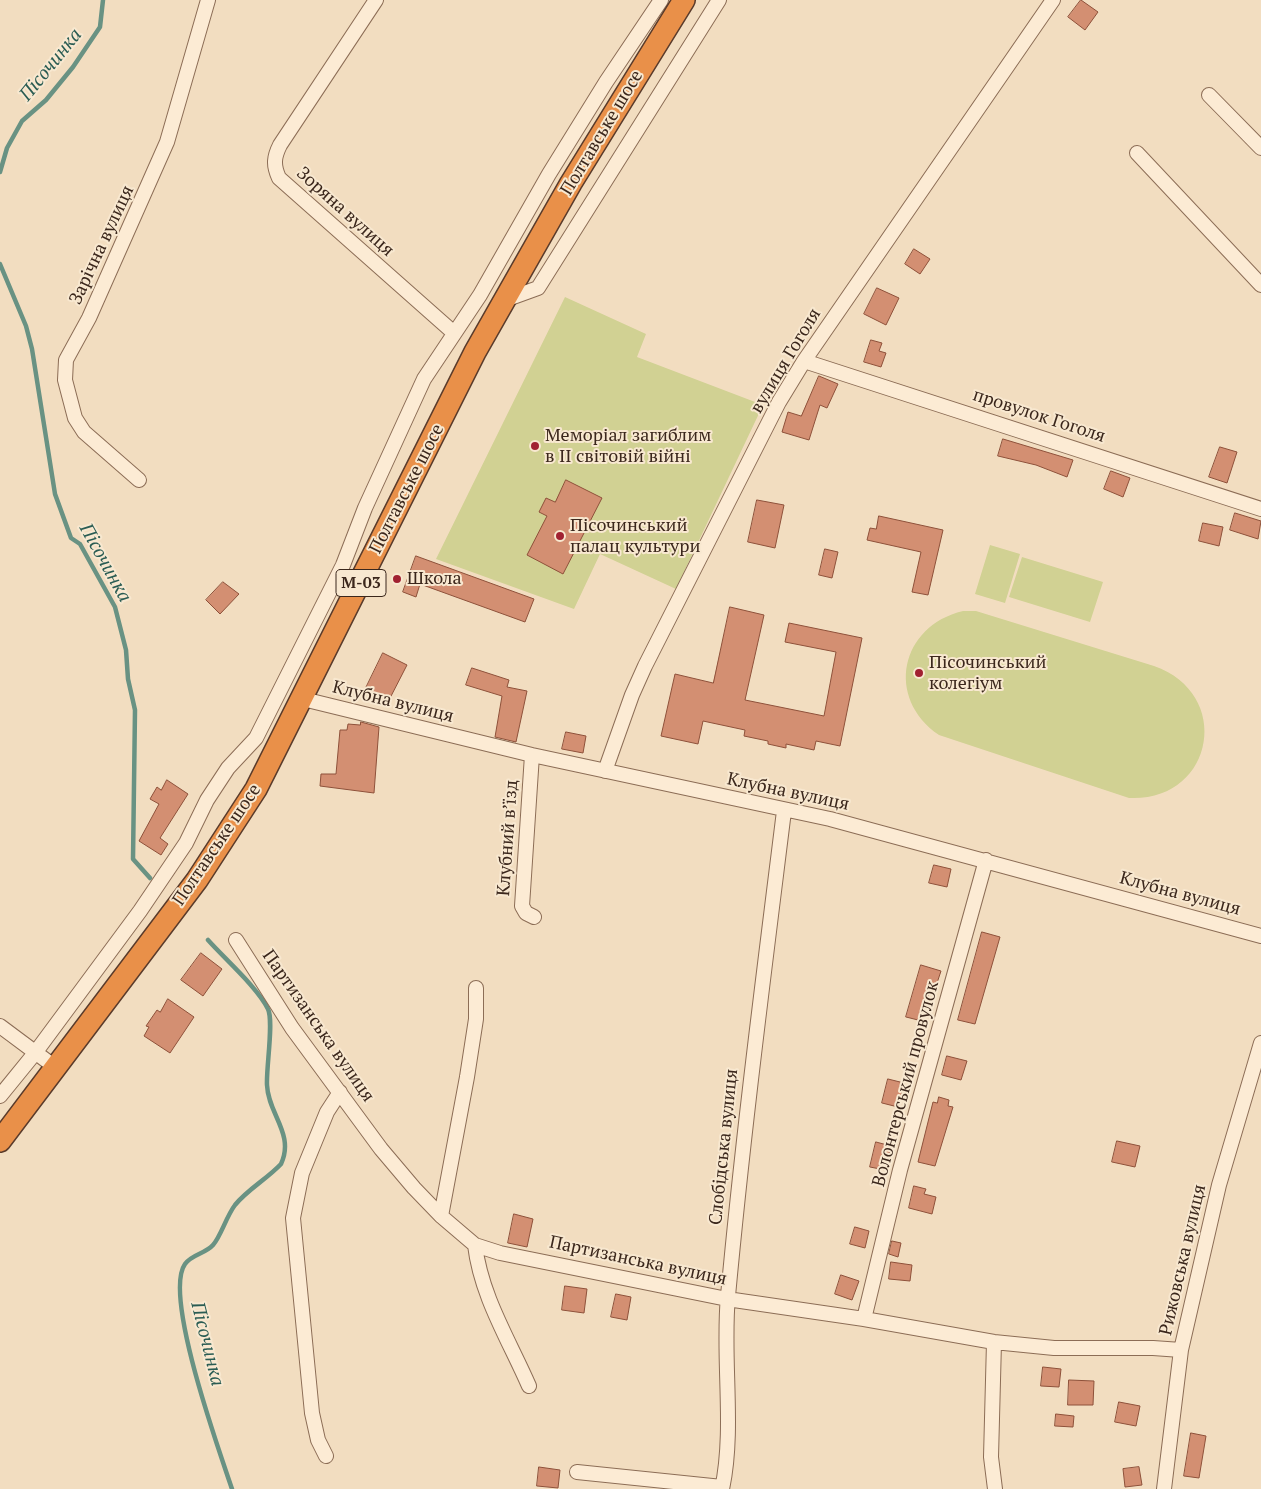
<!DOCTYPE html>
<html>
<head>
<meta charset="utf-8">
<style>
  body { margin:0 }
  canvas { display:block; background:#f2ddc0 }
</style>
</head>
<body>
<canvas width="1261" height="1489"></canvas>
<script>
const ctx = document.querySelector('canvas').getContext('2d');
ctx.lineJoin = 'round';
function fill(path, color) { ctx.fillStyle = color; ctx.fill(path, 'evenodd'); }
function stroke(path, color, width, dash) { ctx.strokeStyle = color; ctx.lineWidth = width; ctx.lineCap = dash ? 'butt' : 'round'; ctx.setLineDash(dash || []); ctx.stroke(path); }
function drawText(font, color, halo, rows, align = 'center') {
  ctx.font = font + ' "PT Serif",serif'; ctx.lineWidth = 4; ctx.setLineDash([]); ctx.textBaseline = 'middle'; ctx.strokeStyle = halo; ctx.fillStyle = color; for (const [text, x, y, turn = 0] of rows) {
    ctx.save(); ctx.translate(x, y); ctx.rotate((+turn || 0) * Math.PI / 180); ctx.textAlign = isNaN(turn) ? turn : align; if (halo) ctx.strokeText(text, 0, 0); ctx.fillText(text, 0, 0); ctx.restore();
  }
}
const green = new Path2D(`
  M565,297L646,334L637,357L763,405L676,589L600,554L574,609L436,559Z
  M990,545L1020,554L1005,603L975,594Z
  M1022,557L1103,582L1090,622L1009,597Z
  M963,611H976L1154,666C1234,694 1214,802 1129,798L939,735C885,698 900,626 963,611Z`);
const stream = new Path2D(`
  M0,172L7,148L22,121L46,100L73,67L100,27L103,0
  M0,264L26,326L32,349L55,494L71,538L80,544L115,607L126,650L128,679L135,710L133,859L150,878
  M208,940C224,958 258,988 268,1009C274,1021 266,1068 267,1085C268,1114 295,1134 281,1164C267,1179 248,1189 235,1205C226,1217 221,1236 213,1245C205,1254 192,1254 185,1264C163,1295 219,1450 232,1489`);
const building = new Path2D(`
  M1081,0L1098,12L1085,30L1068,17Z
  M914,249L930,259L920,274L905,264Z
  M877,288L899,298L886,325L864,314Z
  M871,340L882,343L879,351L886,353L881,367L864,362Z
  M819,376L838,384L827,408L820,405L809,440L782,432L788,412L801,416Z
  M1003,439L1073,460L1067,477L1036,465L998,456Z
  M1220,447L1237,452L1227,483L1209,477Z
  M1111,471L1130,478L1123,497L1104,489Z
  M566,480L602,498L563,574L527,555L547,516L539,512L546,498L555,502Z
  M757,500L784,505L775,548L748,542Z
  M1235,513L1261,521L1258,539L1230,530Z
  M879,516L943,530L928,595L912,592L921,552L867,540L870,528L876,529Z
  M1203,523L1223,527L1219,546L1199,541Z
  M825,549L838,552L832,578L819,575Z
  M416,556L534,599L525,622L420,584L416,597L403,592Z
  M223,582L239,594L220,614L206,600Z
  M730,607L764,615L745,700L824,716L836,652L785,642L789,623L862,638L840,746L816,741L814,750L786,744V748L768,744V741L744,736L745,730L703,721L698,744L661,736L675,674L713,683Z
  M383,653L407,665L388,702L365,690Z
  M472,668L509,680L507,687L527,691L516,742L495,737L502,696L466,685Z
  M361,722L379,727L374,793L320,786L321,774H336L340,730H347L348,724L360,725Z
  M566,732L586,736L583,753L562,749Z
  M167,780L188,794L160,838L168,844L161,855L139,841L159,804L150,799L157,787L161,790Z
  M934,865L951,869L947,887L929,883Z
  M982,932L1000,937L975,1024L958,1020Z
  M201,953L222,969L203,996L181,980Z
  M921,965L941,971L936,986L931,985L922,1021L906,1017Z
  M168,999L194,1017L170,1053L144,1036L149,1027L146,1026L157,1010L160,1012Z
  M947,1056L967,1061L961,1080L942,1075Z
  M888,1079L904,1083L898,1107L882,1103Z
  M939,1097L949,1100L948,1106L953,1107L935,1166L918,1162L933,1102L937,1103Z
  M1117,1141L1140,1146L1135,1167L1112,1162Z
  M876,1142L891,1146L885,1170L870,1167Z
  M914,1186L926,1189L924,1194L936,1197L932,1214L909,1208Z
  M514,1214L533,1219L527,1247L508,1243Z
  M855,1227L869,1231L865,1248L850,1244Z
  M892,1241L901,1243L898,1257L889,1254Z
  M891,1262L912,1265L910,1281L889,1279Z
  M841,1275L859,1281L852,1300L835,1294Z
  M565,1286L587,1289L584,1313L562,1310Z
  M616,1294L631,1297L627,1320L611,1317Z
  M1043,1367L1061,1369L1059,1387L1041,1386Z
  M1069,1380L1094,1381L1093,1405H1068Z
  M1119,1402L1140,1406L1136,1426L1115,1422Z
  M1056,1414L1074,1416L1073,1427L1055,1426Z
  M1191,1433L1206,1436L1199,1478L1184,1476Z
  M539,1467L560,1470L558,1488L537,1486Z
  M1139,1467L1142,1485L1125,1487L1123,1469Z`);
const minor = new Path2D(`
  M376,0L280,145C274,157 273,165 279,178L454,333
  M1209,95L1261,148
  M1137,153L1261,285
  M505,300L538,288L719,0
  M804,361L1261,509
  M139,480L84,432L75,418L65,380L66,360L89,318L167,142L208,0
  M303,699L532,755L830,819L1261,936
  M532,755L522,906L526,913L534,917
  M605,771L632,695L645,666L779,402L804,361L1053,0
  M236,940L292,1028L381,1149L414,1188L441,1216L475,1245L500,1253L727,1299L864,1319L994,1342L1054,1348H1153L1181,1350
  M0,1026L55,1067
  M0,1096L35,1053L140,911L186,843L207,800L228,768L256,738L343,565L365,508L424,379L480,295L549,174L606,82L661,0
  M441,1216L467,1077L476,1019V988
  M475,1245C481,1296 509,1340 529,1386
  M864,1319L900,1170L986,860
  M994,1342L991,1457L995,1489
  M326,1456L318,1440L312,1413L293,1218L302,1173L327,1112L340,1092
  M577,1472L722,1487
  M722,1489C735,1429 722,1358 728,1296C743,1134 764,972 784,811
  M1164,1489L1181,1350L1219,1185L1261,1043`);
const highway = new Path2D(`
  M0,1141L197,880L256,789L475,352L571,183L684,0`);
const markers = [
  [535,446,5,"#a12131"],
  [560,536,5,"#a12131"],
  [397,579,5,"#a12131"],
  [919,673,5,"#a12131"]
];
const shields = [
  [361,583,50]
];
const shieldNames = [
  ["М-03",361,583]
];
const streetNames = [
  ["Полтавське шосе",602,133,-59],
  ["Зоряна вулиця",345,212,42],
  ["Зарічна вулиця",102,245,-65],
  ["вулиця Гоголя",786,361,-59],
  ["провулок Гоголя",1039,416,18],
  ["Полтавське шосе",407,489,-63],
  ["Клубна вулиця",393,702,14],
  ["Клубна вулиця",788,792,12],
  ["Клубний в’їзд",508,838,-86],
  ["Полтавське шосе",217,845,-56],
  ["Клубна вулиця",1180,894,15],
  ["Партизанська вулиця",318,1026,55],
  ["Волонтерський провулок",906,1084,-75],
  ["Слобідська вулиця",724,1147,-84],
  ["Рижовська вулиця",1183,1260,-77],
  ["Партизанська вулиця",638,1261,12]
];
const poiNames = [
  ["Меморіал загиблим",545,436],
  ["в II світовій війні",545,457],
  ["Пісочинський",570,526],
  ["палац культури",570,547],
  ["Школа",407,579],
  ["Пісочинський",929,663],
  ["колегіум",929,684]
];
const waterNames = [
  ["Пісочинка",51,65,-51],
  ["Пісочинка",105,563,61],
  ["Пісочинка",207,1344,76]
];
fill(green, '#d1d193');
stroke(stream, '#699283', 4.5);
fill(building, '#d38f72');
stroke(building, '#8e513a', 1);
stroke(minor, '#8c6d56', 16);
stroke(highway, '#5a3b2b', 24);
stroke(minor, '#fcebd4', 14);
stroke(highway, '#e99049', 21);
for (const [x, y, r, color] of markers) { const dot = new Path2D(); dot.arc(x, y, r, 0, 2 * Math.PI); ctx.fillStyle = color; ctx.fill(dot); stroke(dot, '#f8e8d0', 2); }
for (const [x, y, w] of shields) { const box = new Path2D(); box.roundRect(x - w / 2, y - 13.5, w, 27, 4); ctx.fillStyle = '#f8e8d0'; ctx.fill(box); stroke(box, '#3b271c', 1); }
drawText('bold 16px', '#3b271c', null, shieldNames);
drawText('18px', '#3b271c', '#f8e8d0', streetNames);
drawText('18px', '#3b271c', '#f8e8d0', poiNames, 'left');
drawText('italic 19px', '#2a5c53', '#f8e8d0', waterNames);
</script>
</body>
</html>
